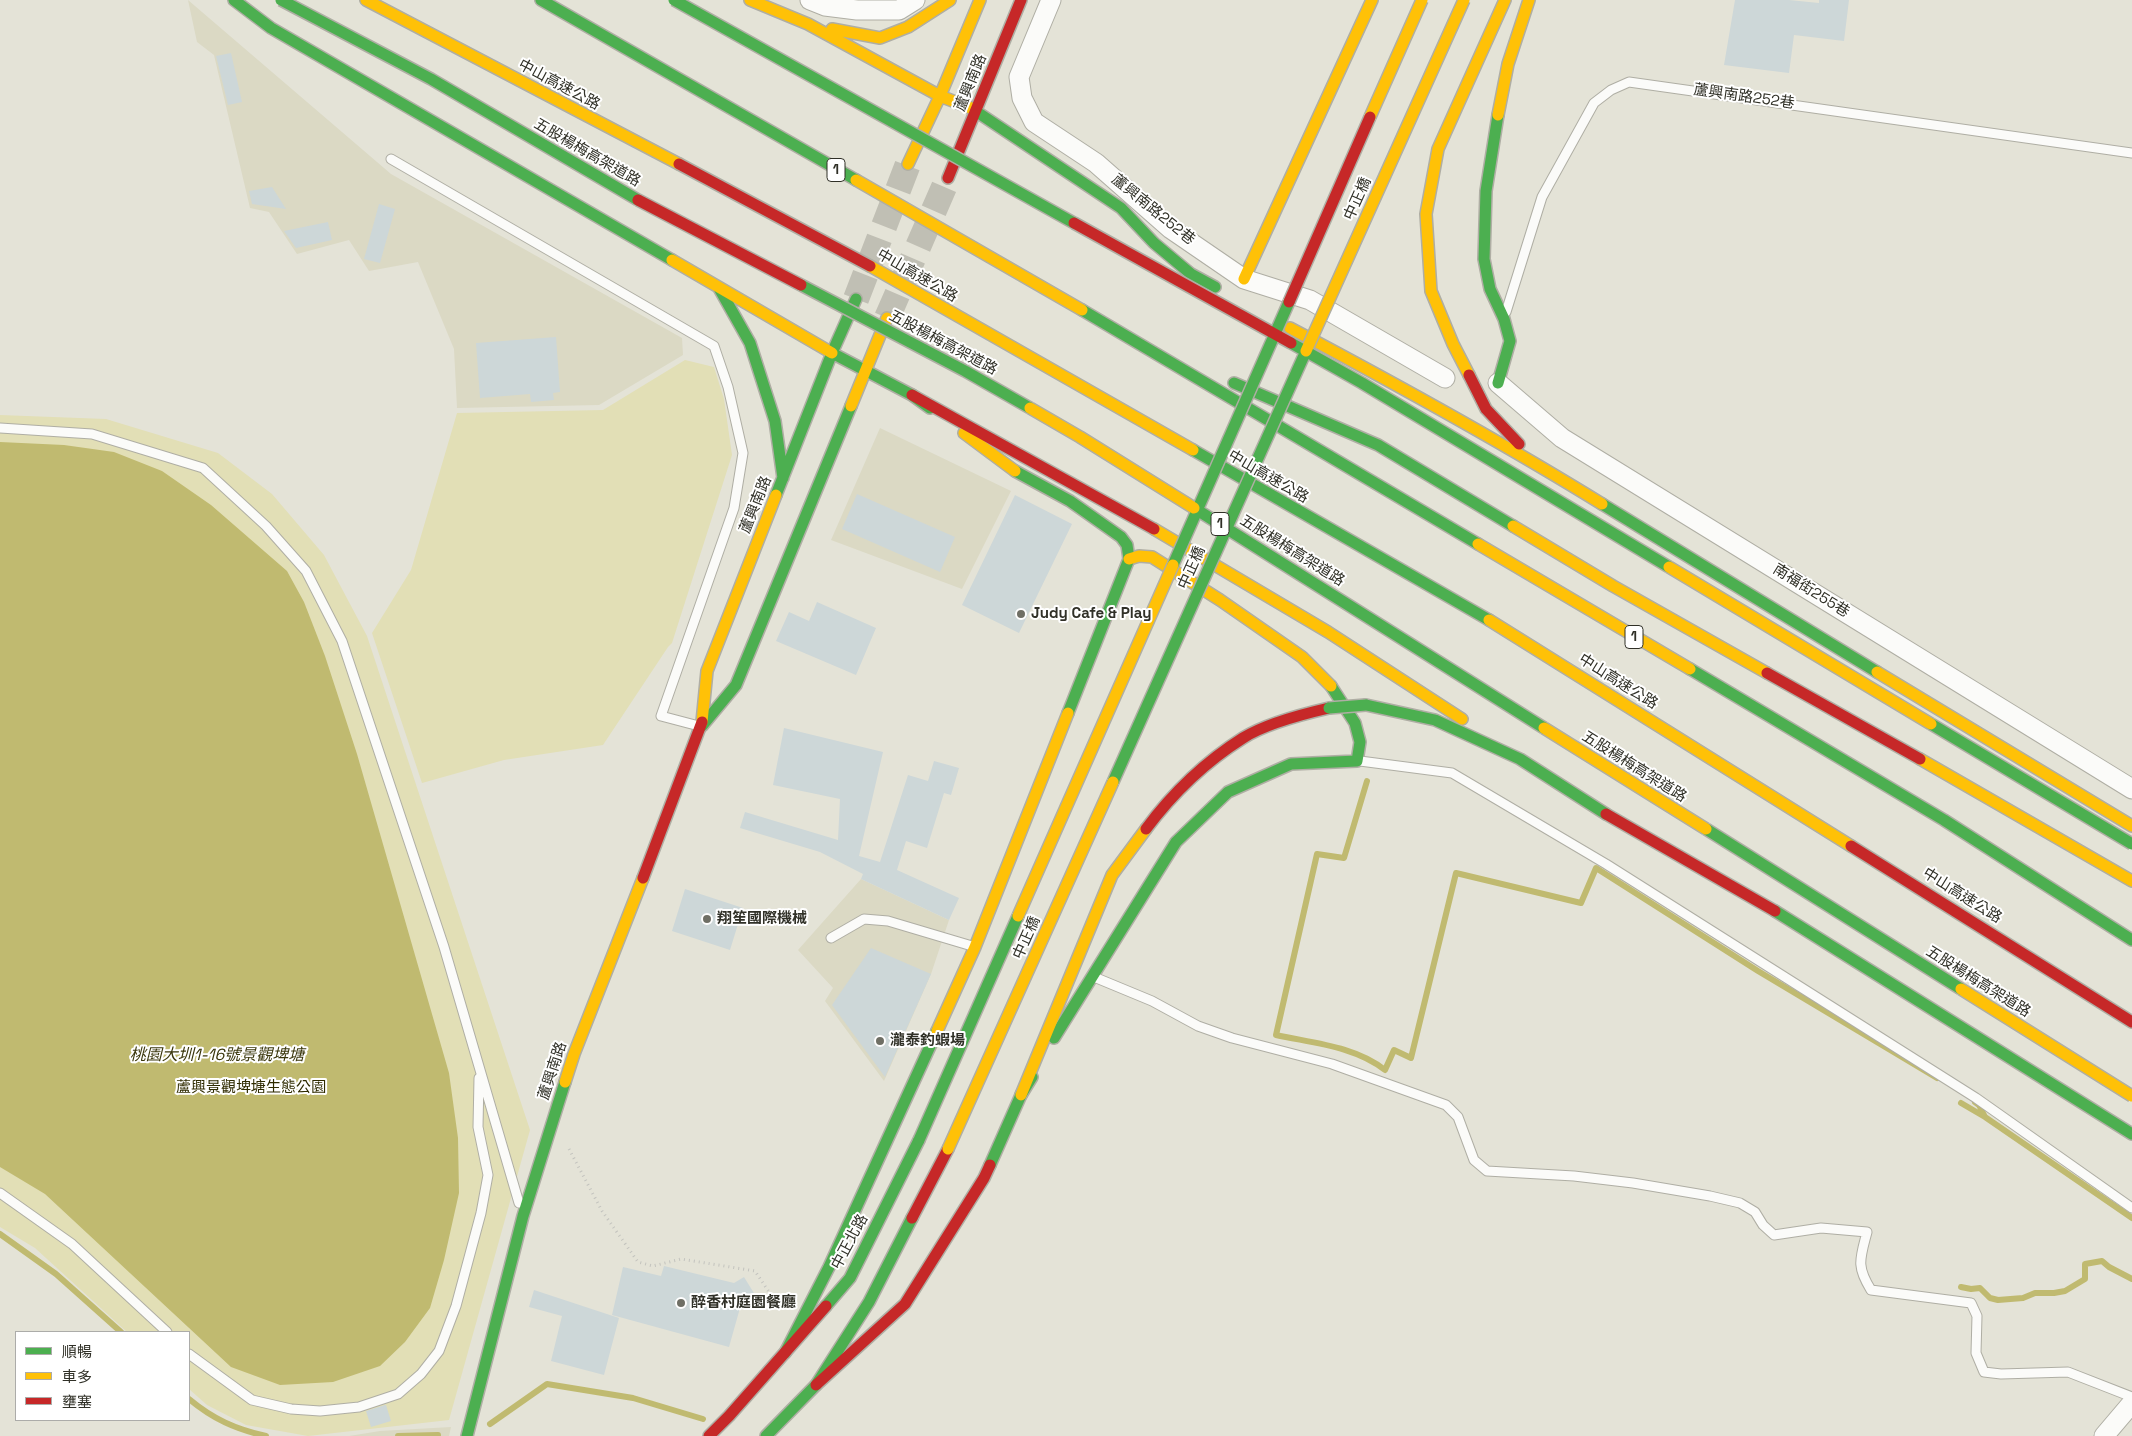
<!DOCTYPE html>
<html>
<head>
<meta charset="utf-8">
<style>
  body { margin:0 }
  #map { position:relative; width:2132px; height:1436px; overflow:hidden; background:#e4e3d7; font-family:"Space Grotesk","Noto Sans TC",sans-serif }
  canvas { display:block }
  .legend { position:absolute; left:15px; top:1331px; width:175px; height:90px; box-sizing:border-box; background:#fff; border:1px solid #acaca9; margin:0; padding:6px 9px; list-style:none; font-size:15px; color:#303027 }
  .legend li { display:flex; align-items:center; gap:10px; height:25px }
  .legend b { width:25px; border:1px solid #acaca9 }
</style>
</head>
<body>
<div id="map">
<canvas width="2132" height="1436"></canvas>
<ul class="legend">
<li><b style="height:6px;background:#4caf50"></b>順暢</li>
<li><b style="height:6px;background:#ffc107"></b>車多</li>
<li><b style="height:6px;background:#c62828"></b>壅塞</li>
</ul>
</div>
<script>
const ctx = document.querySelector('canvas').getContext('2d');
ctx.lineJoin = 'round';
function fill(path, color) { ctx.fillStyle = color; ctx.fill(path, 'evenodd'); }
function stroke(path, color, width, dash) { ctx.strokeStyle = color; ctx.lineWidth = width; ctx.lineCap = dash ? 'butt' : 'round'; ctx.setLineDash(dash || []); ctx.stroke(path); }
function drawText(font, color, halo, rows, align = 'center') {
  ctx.font = font + ' "Space Grotesk","Noto Sans TC",sans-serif'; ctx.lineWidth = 4; ctx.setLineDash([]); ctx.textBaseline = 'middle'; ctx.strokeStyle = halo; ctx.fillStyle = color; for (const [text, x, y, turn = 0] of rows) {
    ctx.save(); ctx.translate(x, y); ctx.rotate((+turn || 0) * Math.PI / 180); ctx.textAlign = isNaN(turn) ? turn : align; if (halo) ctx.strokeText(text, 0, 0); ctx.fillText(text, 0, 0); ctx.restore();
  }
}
const built = new Path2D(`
  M188,0L391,174L682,338L683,355L599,405L457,408L454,349L418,262L369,271L349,240L297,254L269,212L250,208L214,55L197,42Z
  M880,428L1011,491L962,589L831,540Z
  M861,879L949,920L931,974L884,1081L825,1001L833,988L798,950Z
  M451,1427L449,1436H349L380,1431Z`);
const green = new Path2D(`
  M685,360L714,367L724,399L732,455L672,643L668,647L603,745L504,760L422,783L372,633L411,570L457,413L603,410Z
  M0,415L106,419L218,453L272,494L324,555L367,636L530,1130L449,1420L308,1436L246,1425L207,1405L189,1389V1332H127L35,1248L0,1227Z`);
const water = new Path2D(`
  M0,442L64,445L114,452L162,471L211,505L287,571L304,602L325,656L357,754L449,1073L458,1138L459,1193L444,1260L430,1308L405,1342L380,1366L333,1382L280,1385L231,1367L45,1194L0,1167Z`);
const stream = new Path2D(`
  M1367,781L1344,858L1317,854L1276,1035C1312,1043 1355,1046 1385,1070L1394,1050L1411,1058L1456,873L1581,903L1596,868L1758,971L1937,1078
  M1975,1102L1979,1105L1985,1117
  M1961,1103L1985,1117L2132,1218
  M0,1234L56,1274L121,1332
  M1961,1287L1971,1289L1980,1288L1990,1298L1998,1300L2023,1298L2035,1293H2054L2065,1291L2085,1279V1264L2102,1261L2109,1267L2132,1279
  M189,1399C213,1419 235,1429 266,1436
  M490,1424L547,1384L633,1398L703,1419
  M398,1436L438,1435`);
const building = new Path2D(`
  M1735,0H1789L1819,3V0H1849L1844,41L1794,35L1789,73L1724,65Z
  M231,53L242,102L228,105L216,56Z
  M272,187L286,209L252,204L249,191Z
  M379,204L395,209L380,263L364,259Z
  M328,222L332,240L296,248L284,231Z
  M556,337L560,392L553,393L554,400L531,402L530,394L480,398L476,343Z
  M857,494L955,537L940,572L842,529Z
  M1015,495L1072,524L1019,633L962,605Z
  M817,602L876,628L856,675L776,641L789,612L809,621Z
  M784,728L883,752L859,856L880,862L908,775L928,781L934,761L959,768L951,795L944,793L927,848L906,841L897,870L959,898L949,920L861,879L863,874L820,852L740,828L745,812L838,840L840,799L773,785Z
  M685,889L743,908L730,950L672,931Z
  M871,948L931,974L885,1077L832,1005Z
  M664,1266L734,1283L744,1277L757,1298L740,1308L729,1347L612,1315L623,1267L661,1276Z
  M534,1290L619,1318L604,1375L551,1361L562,1316L529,1307Z
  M385,1405H386L391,1421L371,1427L366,1411Z`);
const secondaryTunnel = new Path2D(`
  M856,299L908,164
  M887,318L948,178`);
const path = new Path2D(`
  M569,1149L602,1211L638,1262L653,1266L681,1259L755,1271L781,1310`);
const lane = new Path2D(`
  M391,159L714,346L728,387L743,453L734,508L661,716L699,726
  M1506,312L1542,197L1594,103L1611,90L1629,82L2132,153
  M0,428L92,434L203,468L266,526L306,571L342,641L444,947L519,1203
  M1360,761L1452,773L1606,864L1976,1098L2132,1208
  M831,938L864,919L888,921L972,946
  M1094,977L1152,1001L1198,1026L1232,1038L1332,1064L1446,1105L1458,1117L1474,1160L1487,1171L1574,1176L1633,1183L1710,1196L1740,1203L1755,1212L1763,1225L1774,1235L1821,1228L1867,1232C1860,1259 1856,1266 1871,1290L1971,1303L1977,1316L1976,1353L1984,1372L2001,1374L2068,1372L2132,1397
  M0,1193L72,1244L167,1332
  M189,1354L252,1400L291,1409L320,1411L359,1407L398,1394L421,1374L439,1351L456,1306L481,1213L488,1175L478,1127L479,1078`);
const street = new Path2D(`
  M810,0L825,6L857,10H899L915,0
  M1051,0L1019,77L1022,98L1034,122L1096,163L1171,229L1244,279L1310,300L1445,378
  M1498,383L1562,438L2132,789
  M2104,1436L2132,1403`);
const fast = new Path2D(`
  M234,0L271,28L672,260
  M541,0L856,180
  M971,108L1121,208L1154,243L1191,274L1215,287
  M1498,115L1486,191L1484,259L1490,289L1504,319L1510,341L1498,383
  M719,288L750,343L775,421L783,478
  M1082,310L1478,544
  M832,353L912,395L930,408
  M1234,383L1378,445L1513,526
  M1193,450L1489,620
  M1015,471L1070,501L1121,537L1127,545L1129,559L1068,713
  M776,495L832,353L856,299
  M1602,504L1877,672
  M1690,669L1944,820L2132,940
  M1366,705L1435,720L1520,759L1606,814
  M702,726L736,685L851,406
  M1775,911L2132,1134
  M1054,1038L1176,842L1228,792L1291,764L1357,761L1360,742L1355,723L1331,686
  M990,1165L1021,1095L1032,1077
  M826,1306L850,1278L919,1140
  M785,1353L829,1267L937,1031
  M467,1436L523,1216L565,1082
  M766,1436L816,1385L869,1302L912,1218`);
const slow = new Path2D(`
  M366,0L679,164
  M750,0L808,24L940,96L971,108
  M832,29L880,38L908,27L950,0
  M1498,115L1508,64L1529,0
  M908,164L940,96L980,0
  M856,180L1082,310
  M672,260L832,353
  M870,266L1193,450
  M1244,279L1372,0
  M1290,328C1396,384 1500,441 1602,504
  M1469,375L1453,344L1431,291L1426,214L1438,149L1505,0
  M851,406L887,318
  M964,433L1015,471
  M1513,526L1613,586L1767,673
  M1154,529L1328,632L1462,719
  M1478,544L1690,669
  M1129,559L1139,556L1152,557L1220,600L1302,657L1331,686
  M1489,620L1851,846
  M1877,672L2132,826
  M702,722L707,671L776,495
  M1920,759L2132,881
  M937,1031L975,947L1068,713
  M565,1082L574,1054L643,878
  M1021,1095L1112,875L1146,829`);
const jam = new Path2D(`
  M679,164L870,266
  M948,178L1021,0
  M1469,375L1486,409L1519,444
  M912,395L1154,529
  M1767,673L1920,759
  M1606,814L1775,911
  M1146,829C1172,794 1205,762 1243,738C1265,724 1303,714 1329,708
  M1851,846L2132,1022
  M643,878L702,722
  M912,1218L948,1149
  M816,1385L905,1304L984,1178L990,1165
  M709,1436L729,1416L826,1306`);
const fastBridge = new Path2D(`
  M281,0L431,79L638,200
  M674,0L1074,223
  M801,285L965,371L1030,408
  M1291,343L1362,383L1669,567
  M1194,508L1544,728
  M1173,565L1289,302
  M1329,708L1366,705
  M1931,724L2132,844
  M1113,782L1306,351
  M1706,829L1961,989
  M919,1140L1018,916`);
const slowBridge = new Path2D(`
  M1370,117L1422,0
  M1306,351L1464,0
  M1030,408L1080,437L1194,508
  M1669,567L1931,724
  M1544,728L1706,829
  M1018,916L1173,565
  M1961,989L2132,1096
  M948,1149L1113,782`);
const jamBridge = new Path2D(`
  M638,200L801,285
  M1074,223L1291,343
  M1289,302L1370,117`);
const markers = [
  [1021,614,5,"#6f6f65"],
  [707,919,5,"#6f6f65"],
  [880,1041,5,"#6f6f65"],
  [681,1303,5,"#6f6f65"]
];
const shields = [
  [836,170,18],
  [1220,524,18],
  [1634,637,18]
];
const shieldNames = [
  ["1",836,170],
  ["1",1220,524],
  ["1",1634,637]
];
const streetNames = [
  ["蘆興南路",971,83,-68],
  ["中山高速公路",559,85,28],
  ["蘆興南路252巷",1744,97,8],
  ["五股楊梅高架道路",587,153,30],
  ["中正橋",1358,199,-66],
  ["蘆興南路252巷",1153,210,39],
  ["中山高速公路",917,276,30],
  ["五股楊梅高架道路",943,343,28],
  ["中山高速公路",1268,477,30],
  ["蘆興南路",756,505,-68],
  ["五股楊梅高架道路",1292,551,32],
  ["中正橋",1192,568,-66],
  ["南福街255巷",1811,591,32],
  ["中山高速公路",1618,682,32],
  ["五股楊梅高架道路",1634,767,32],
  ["中山高速公路",1962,896,32],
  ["中正橋",1027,938,-66],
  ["五股楊梅高架道路",1978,982,32],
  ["蘆興南路",553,1071,-72],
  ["中正北路",850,1242,-62]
];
const poiNames = [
  ["Judy Cafe & Play",1031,614],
  ["翔笙國際機械",717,919],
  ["瀧泰釣蝦場",890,1041],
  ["醉香村庭園餐廳",691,1303]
];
const parkNames = [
  ["蘆興景觀埤塘生態公園",251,1088]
];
const waterNames = [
  ["桃園大圳1-16號景觀埤塘",217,1056]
];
fill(built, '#dbd9c4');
fill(green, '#e2dfb6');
fill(water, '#c0ba70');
stroke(stream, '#c0ba70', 6);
fill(building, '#cdd7d8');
stroke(secondaryTunnel, '#c0bfb4', 26, [26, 13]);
stroke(lane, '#afaea4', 11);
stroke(street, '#afaea4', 21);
stroke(fast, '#afaea4', 14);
stroke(slow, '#afaea4', 14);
stroke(jam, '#afaea4', 14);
stroke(path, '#c3c3be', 3, [1, 4]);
stroke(lane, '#fbfbf9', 9);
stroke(street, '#fbfbf9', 19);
stroke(fast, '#4caf50', 11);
stroke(slow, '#ffc107', 11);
stroke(jam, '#c62828', 11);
stroke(fastBridge, '#afaea4', 14, []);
stroke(slowBridge, '#afaea4', 14, []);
stroke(jamBridge, '#afaea4', 14, []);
stroke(fastBridge, '#4caf50', 11);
stroke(slowBridge, '#ffc107', 11);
stroke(jamBridge, '#c62828', 11);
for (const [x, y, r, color] of markers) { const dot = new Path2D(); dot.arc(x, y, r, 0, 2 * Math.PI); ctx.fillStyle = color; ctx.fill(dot); stroke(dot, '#fff', 2); }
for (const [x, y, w] of shields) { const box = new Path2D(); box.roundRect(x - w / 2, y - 11.5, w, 23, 4); ctx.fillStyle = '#fff'; ctx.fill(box); stroke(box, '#303027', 1); }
drawText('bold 14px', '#303027', null, shieldNames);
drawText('15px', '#303027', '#fff', streetNames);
drawText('bold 15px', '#303027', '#fff', poiNames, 'left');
drawText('15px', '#2f2b00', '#fff', parkNames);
drawText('italic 16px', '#3a360b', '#fff', waterNames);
</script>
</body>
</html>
